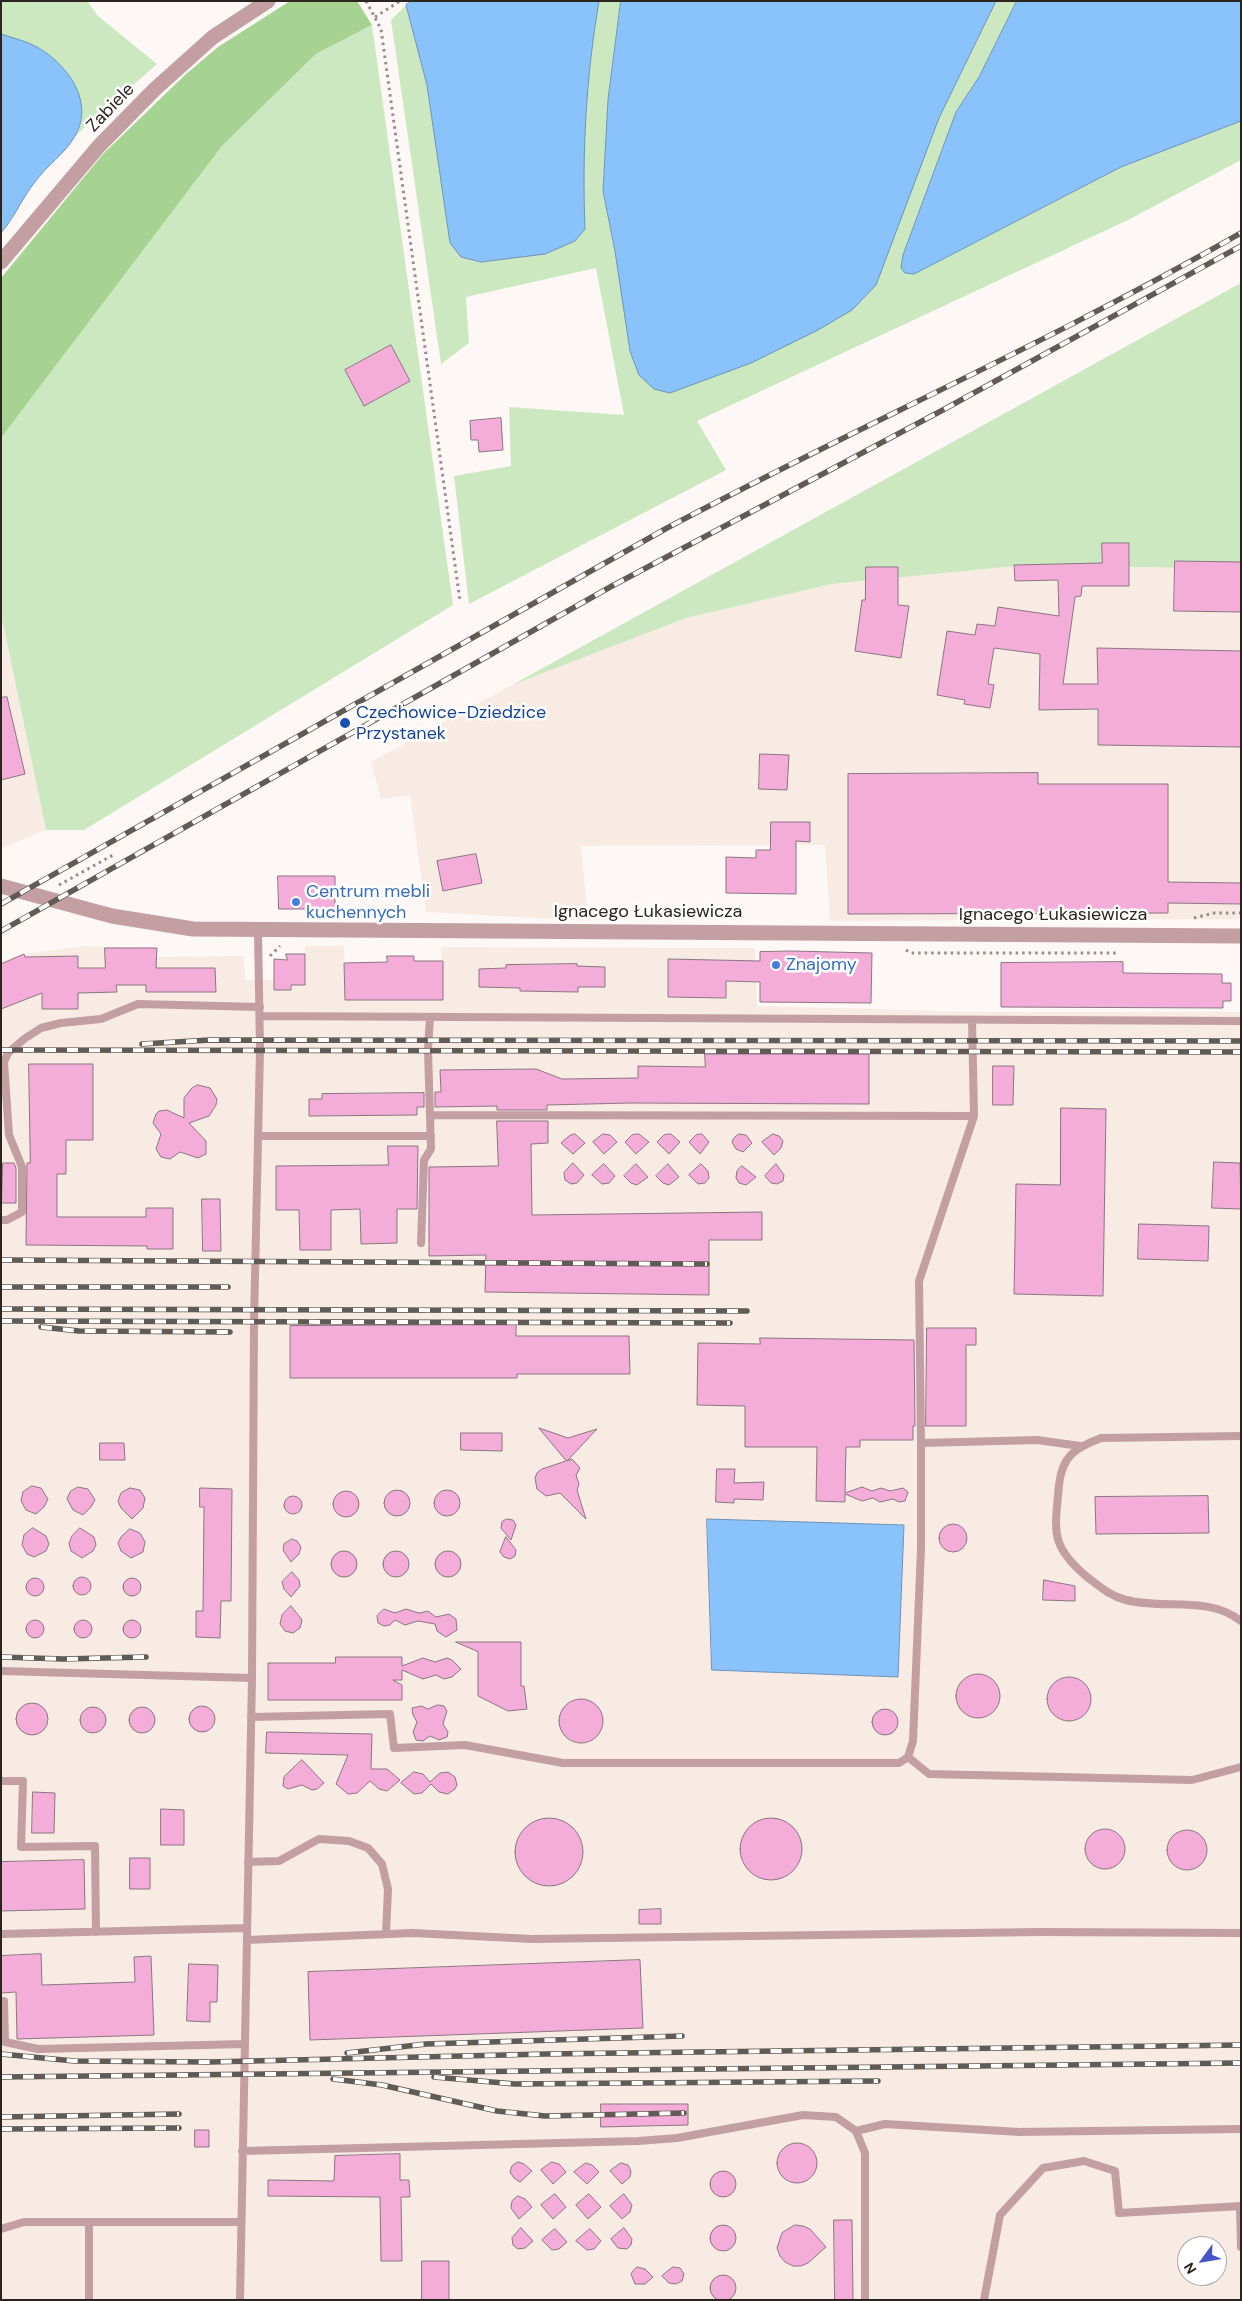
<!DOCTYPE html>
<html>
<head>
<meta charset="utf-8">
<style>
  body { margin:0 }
  #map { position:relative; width:1242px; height:2301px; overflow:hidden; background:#fdf8f5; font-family:"DM Sans",sans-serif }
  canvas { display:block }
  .frame { position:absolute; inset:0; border:2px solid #2c241f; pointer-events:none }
  .north { position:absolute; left:1177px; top:2236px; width:50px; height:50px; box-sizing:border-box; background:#fff; border:1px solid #aba7a5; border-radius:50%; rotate:238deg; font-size:14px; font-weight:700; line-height:20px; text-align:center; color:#2c241f }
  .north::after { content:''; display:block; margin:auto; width:18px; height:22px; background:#4355c9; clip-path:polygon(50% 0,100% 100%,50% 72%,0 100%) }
</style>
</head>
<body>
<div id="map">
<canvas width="1242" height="2301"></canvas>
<div class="frame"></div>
<div class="north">N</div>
</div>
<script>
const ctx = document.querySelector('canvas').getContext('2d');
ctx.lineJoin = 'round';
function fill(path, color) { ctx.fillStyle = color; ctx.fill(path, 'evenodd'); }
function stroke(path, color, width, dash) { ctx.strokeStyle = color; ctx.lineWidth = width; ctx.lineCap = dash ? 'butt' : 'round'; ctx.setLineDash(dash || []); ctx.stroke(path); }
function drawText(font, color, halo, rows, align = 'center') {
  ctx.font = font + ' "DM Sans",sans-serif'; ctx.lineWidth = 5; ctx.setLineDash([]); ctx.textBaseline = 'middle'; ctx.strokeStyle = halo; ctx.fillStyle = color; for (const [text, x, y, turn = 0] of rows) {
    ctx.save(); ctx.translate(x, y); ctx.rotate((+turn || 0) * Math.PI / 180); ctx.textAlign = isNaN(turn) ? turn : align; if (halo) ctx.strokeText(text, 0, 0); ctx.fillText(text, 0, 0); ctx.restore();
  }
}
const built = new Path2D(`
  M1026,565L1241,569V919L830,921L825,845L581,846L588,921L426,912L410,795L381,799L371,762L512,685L686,618L832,584Z
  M1,614L46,830L1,848Z
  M85,946L155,948V957L244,956L245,980H274V990L291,985H305V946H344L345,1000H443L441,947L755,948L757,1006L987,1012H1241V2300H1V962L24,954ZM1187,2246H1217V2276H1187Z`);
const green = new Path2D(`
  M1,1H87L98,16L157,64L75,136L82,117L65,69L37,47L1,34Z
  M599,1H621L608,100L603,191L615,251L939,118L996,1H1017L979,77L956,112L903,255L914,274L1121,167L1241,121V160L1128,220L697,421L726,470L469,604L454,476L511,466L509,407L624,415L596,268L466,297L469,343L441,364L391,20L406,5L427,85L450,243L585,229C582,151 586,78 599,1Z
  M372,25L453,605L84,830H46L1,614V438L222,146L316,54Z
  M1241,283V569L1026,565L832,584L686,618L512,685Z`);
const forest = new Path2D(`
  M290,1H357L372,25L316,54L222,146L1,438V278L103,154L186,74L218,47Z`);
const water = new Path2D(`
  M411,1H599C586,78 582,151 585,229L575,241L545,254L481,262L461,257L450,243L427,85L406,5Z
  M621,1H996L939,118L876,285L852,310L818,330L751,363L670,393L654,389L639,375L630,351L615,251L603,191L608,100Z
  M1017,1H1241V121L1121,167L914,274L905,273L901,268L903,255L956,112L979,77Z
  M1,34C13,38 26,41 37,47C67,64 95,101 75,136C66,153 46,166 35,182C22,198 15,217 1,233Z
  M707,1519L904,1525L898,1677L712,1670Z`);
const building = new Path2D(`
  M391,345L410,381L364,406L345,370Z
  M501,418L503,450L479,452L478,440H471L470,421Z
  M1102,543H1129V586H1082L1081,596L1075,597L1063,684H1098L1097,648L1241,651V747L1098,745V709L1039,710L1040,654L994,648L988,684L994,685L990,708L964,704L965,700L937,695L947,631L975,635L977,624L995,626L998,607L1059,616L1058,580L1015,581L1014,565L1102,563Z
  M1175,561L1241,562V612L1174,611Z
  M866,567H898V605L909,606L901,658L855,651L862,600H865Z
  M7,697L25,774L1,780V698Z
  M760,754L789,755L787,790L759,789Z
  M1038,773V784H1168V882L1241,883V904L1168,903V913L848,914V774Z
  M771,822H810V842L796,841V894L726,893V857L756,858V850H770Z
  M476,854L482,883L443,891L437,861Z
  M278,876H335V909H279Z
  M105,948H157L156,968H215L216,992H146V985H116L117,992L78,993V1009H42V993L1,1009V964L24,954L25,957L78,956V968H105Z
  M792,951L872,953L871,1003L760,1002V982L726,981V998L668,997V959L760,961V952Z
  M286,954H305V985H291V990H274V959L287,960Z
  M387,956H414V961H443V1000H345L344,963L387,962Z
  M1123,962V973L1222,974V983H1231V1001H1223V1008L1001,1007V963Z
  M577,964V966L605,967V987H578V992L520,991V988L479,987V969L506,968V965Z
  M705,1054H869V1104L630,1103L547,1105V1110H497V1106L435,1107V1092H441L440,1070L536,1069L562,1079L638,1078V1066L705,1067Z
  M29,1064H93V1140H66V1174H57V1217H146V1208H173V1249H147V1246L26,1245L27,1163H30Z
  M993,1066H1014L1013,1105H993Z
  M198,1085L210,1088L217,1099L216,1105L209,1116L189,1123L206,1141V1154L198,1158L180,1152L170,1159L161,1157L156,1149L161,1134L153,1123L156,1114L159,1111L167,1110L184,1118V1098L192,1088Z
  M424,1093V1107H417V1115L309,1116V1099H322V1094Z
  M1061,1108L1106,1109L1103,1296L1014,1294L1016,1184L1060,1185Z
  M497,1121H548V1143L531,1144L532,1215L762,1212V1240H709V1295L485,1292L486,1255L429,1256V1167L498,1166Z
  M575,1134L585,1143L573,1154L561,1143L569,1136Z
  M603,1134L610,1135L617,1142L604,1154L593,1142Z
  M639,1134L649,1142L636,1154L625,1142L632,1135Z
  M671,1134L680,1142L669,1154L657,1142L664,1135Z
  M702,1134L709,1142L700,1154L689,1142L696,1135Z
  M739,1134L746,1135L752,1143L743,1152L736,1149L732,1142L734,1138Z
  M773,1134L779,1136L783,1141L781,1148L774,1155L762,1142Z
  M388,1146H418L417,1209H397V1243L361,1244L360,1209L331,1210V1250H300L299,1210H276V1166L388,1165Z
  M1214,1162L1240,1163L1241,1209L1212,1208Z
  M3,1163H14L16,1168V1203H2Z
  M573,1163L584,1175L577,1183L571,1184L565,1180L564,1173Z
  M604,1164L615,1176L609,1183L602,1184L592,1175Z
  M636,1164L648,1177L637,1185L631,1183L624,1176Z
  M668,1164L679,1177L669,1185L663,1183L656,1176Z
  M701,1164L708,1171L709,1178L705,1183L698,1184L689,1175Z
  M776,1164L784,1175L783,1181L777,1184L771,1183L765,1176Z
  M742,1166L756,1177L746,1185L739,1183L736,1178L737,1171Z
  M202,1199H220L221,1251H203Z
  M1139,1224L1209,1226L1208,1261L1138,1259Z
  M516,1325V1336H629L630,1374H517V1378H290V1326Z
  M927,1328H976V1345H966V1426H926Z
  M760,1338L914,1340L915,1426H913V1440H860V1447H846L845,1493L862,1487L872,1491L881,1488L890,1491L903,1488L908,1492L905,1501L899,1502L893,1499L880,1502L873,1498L862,1501L845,1494V1502L816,1501L817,1447H745V1406L697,1405L698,1343L760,1344Z
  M539,1428L568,1438L597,1429L567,1461L572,1459L580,1468L576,1475L579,1484L577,1490L586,1519L560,1493L546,1496L537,1489L535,1478L537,1473L542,1469L566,1461Z
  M461,1433H502V1451L461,1450Z
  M100,1443H124L125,1460H100Z
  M717,1469H735L734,1483L764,1482L763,1500L734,1499V1503L716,1502Z
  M32,1486L41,1488L48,1499L44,1507L36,1514L26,1510L21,1501L23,1492Z
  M78,1487L88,1489L95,1500L91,1507L83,1515L73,1510L67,1499L70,1492Z
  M130,1488L140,1490L145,1498L143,1508L132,1519L121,1508L118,1501L121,1493Z
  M200,1488L232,1489L231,1601H221L220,1638L196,1637V1611H203L204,1507H200Z
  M384 1503a13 13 0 1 1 26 0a13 13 0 1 1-26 0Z
  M434 1503a13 13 0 1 1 26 0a13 13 0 1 1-26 0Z
  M333 1504a13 13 0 1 1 26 0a13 13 0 1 1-26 0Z
  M284 1505a9 9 0 1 1 18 0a9 9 0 1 1-18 0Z
  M1208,1496L1209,1533L1096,1534L1095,1497Z
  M507,1519L513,1520L516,1525L511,1540L501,1528L502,1522Z
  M939 1538a14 14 0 1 1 28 0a14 14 0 1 1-28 0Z
  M33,1528L46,1536L49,1544L46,1551L34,1557L27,1554L22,1545L24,1535Z
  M80,1528L94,1537L96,1545L93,1551L82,1558L71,1551L69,1543L72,1536Z
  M130,1529L140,1533L145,1542L143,1552L131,1558L121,1551L118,1543L121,1537Z
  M506,1537L516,1550L515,1556L510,1559L504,1557L500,1552Z
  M292,1539L297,1541L301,1547L299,1554L291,1562L283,1550L284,1544Z
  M331 1564a13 13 0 1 1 26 0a13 13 0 1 1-26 0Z
  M383 1564a13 13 0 1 1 26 0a13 13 0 1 1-26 0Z
  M435 1564a13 13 0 1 1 26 0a13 13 0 1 1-26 0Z
  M292,1572L299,1580L300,1586L291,1597L284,1589L282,1582Z
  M73 1586a9 9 0 1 1 18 0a9 9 0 1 1-18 0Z
  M123 1587a9 9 0 1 1 18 0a9 9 0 1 1-18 0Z
  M26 1587a9 9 0 1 1 18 0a9 9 0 1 1-18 0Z
  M1044,1580L1075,1586V1601L1043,1600Z
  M291,1606L302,1620L300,1628L293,1633L285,1631L280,1624L282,1615Z
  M384,1609L395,1613L406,1609L419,1613L428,1611L436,1617L449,1614L456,1619L457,1630L446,1637L437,1631L435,1624L418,1621L405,1625L395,1620L390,1625L384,1626L378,1623L377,1616Z
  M74 1629a9 9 0 1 1 18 0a9 9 0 1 1-18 0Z
  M26 1629a9 9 0 1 1 18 0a9 9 0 1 1-18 0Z
  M123 1629a9 9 0 1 1 18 0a9 9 0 1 1-18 0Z
  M456,1642H521V1686H524L527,1709L508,1711L478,1696V1652Z
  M336,1657H402V1666L423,1658L435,1662L447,1658L452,1660L461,1669L452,1677L444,1679L436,1675L423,1679L402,1670V1680H393L402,1685V1700H268V1663H335Z
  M956 1696a22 22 0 1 1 44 0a22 22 0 1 1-44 0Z
  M1047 1699a22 22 0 1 1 44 0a22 22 0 1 1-44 0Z
  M559 1721a22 22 0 1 1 44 0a22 22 0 1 1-44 0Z
  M16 1719a16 16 0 1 1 32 0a16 16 0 1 1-32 0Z
  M438,1705L444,1706L447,1711L443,1724L448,1732L447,1737L439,1740L430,1736L423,1741L416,1740L413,1732L417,1722L413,1715L412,1708L422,1706L427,1709Z
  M189 1719a13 13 0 1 1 26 0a13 13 0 1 1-26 0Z
  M129 1720a13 13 0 1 1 26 0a13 13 0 1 1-26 0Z
  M80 1720a13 13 0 1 1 26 0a13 13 0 1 1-26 0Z
  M872 1722a13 13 0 1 1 26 0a13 13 0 1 1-26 0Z
  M267,1732L372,1734L371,1769H387L400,1780L387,1791L379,1789L370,1781L357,1793L348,1794L336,1784L348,1755L266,1753Z
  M302,1760L324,1783L317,1789L312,1790L302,1785L288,1789L283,1786L284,1777Z
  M414,1772L423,1774L430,1782L440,1773L448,1772L455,1777L457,1785L455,1789L448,1794L439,1792L431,1784L422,1793L414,1794L401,1783Z
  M33,1792L55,1793L54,1833H32Z
  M161,1809L184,1810V1845H161Z
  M740 1849a31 31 0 1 1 62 0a31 31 0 1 1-62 0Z
  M515 1852a34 34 0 1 1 68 0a34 34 0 1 1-68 0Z
  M1085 1849a20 20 0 1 1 40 0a20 20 0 1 1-40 0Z
  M1167 1850a20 20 0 1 1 40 0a20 20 0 1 1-40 0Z
  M130,1858H150V1889H130Z
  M84,1860L85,1909L1,1911V1862Z
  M661,1909V1924H639V1910Z
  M41,1954L42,1985L135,1982L134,1957L151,1956L154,2035L17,2039L16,1992L1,1993V1956Z
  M640,1960L643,2028L310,2040L308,1972Z
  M189,1964L218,1965L217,2002H210V2022L187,2021Z
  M601,2104H688V2125L601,2127Z
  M195,2130H209V2147H195Z
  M777 2163a20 20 0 1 1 40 0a20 20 0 1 1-40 0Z
  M400,2154V2180H409L410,2197H401L402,2261H381L380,2197L268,2196V2180L334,2181L335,2156Z
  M518,2162L524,2164L532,2171L520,2182L514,2178L510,2172L512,2166Z
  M552,2162L559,2164L566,2172L553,2184L541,2170Z
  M586,2163L592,2165L599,2172L587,2184L574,2172Z
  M621,2163L628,2165L631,2171L630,2177L622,2184L610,2171Z
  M710 2184a13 13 0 1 1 26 0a13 13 0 1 1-26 0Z
  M555,2194L566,2207L553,2219L541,2205Z
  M589,2194L601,2207L588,2219L576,2205Z
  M624,2194L632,2205L630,2212L622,2219L610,2206Z
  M518,2196L525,2199L532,2207L519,2219L511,2208L512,2201Z
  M834,2220H852L853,2300H835Z
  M710 2238a13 13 0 1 1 26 0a13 13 0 1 1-26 0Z
  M795,2225L803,2226L810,2229L826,2247L808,2263L801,2266H793L785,2262L780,2256L777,2248L782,2233Z
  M521,2228L533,2241L525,2248L518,2249L513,2245L512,2238Z
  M624,2228L632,2239L631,2245L627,2249L618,2248L611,2239Z
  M555,2229L567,2242L559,2249L552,2250L542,2240Z
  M590,2229L601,2241L594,2249L587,2250L576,2241Z
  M422,2261H449V2300H422Z
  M637,2267L645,2269L653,2277L645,2284H635L631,2274Z
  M673,2267L680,2268L684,2274L682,2281L676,2284L669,2283L662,2276Z
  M710 2288a13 13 0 1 1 26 0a13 13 0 1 1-26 0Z`);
const path = new Path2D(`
  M366,1L381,29L460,601
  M375,17L400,1
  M59,885L113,855
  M1194,918L1214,913H1241
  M906,950L911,953H1119
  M270,956L280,946`);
const lane = new Path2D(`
  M260,1016L1241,1021
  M972,1020L974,1116L919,1281L921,1443L1037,1440L1080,1446
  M1,1062H4L8,1053L24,1039L41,1028L61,1023L101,1019L138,1004L260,1007
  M430,1115L974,1116
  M258,1136H431
  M1,1220H7L22,1212V1167L9,1135L4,1062
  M421,1243L424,1160L431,1149L428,1050L430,1017
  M1241,1436L1101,1438C1075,1448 1062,1456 1059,1485C1055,1531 1049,1545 1087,1577C1099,1586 1110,1596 1126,1600C1164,1610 1207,1595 1241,1621
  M1,1671L252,1678
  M251,1717L390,1714L394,1748L465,1745L563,1763H899L908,1757L913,1741L921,1549V1443
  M908,1757L929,1774L1192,1780L1241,1767
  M1,1781H23L21,1847L95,1846L96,1932
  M248,1862L279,1861L319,1839L349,1841L368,1848L382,1864L388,1889L386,1934
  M1,1934L247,1928
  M247,1940L413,1933L532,1939L1040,1932L1241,1933
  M1,2001H4L5,2042L38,2049L245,2044
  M856,2131L885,2124L1020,2132L1241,2129
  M242,2151L638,2141L677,2138L803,2115L836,2117L856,2131L865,2153V2300
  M1240,2206L1241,2247
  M89,2222V2300
  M1,2229L24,2222H241
  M240,2300L252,1678L254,1322L260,1049L258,930
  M984,2300L1000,2215L1043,2168L1084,2161L1115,2171L1119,2213L1241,2206`);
const street = new Path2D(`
  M1,262L99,146L155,89L213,37L268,1
  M1,886L112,916L193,929L1241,936`);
const rail = new Path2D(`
  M1,904L667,528C857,427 1054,340 1241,233
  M1,931L612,586L941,411L1241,246
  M142,1044L210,1040L1241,1041
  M1,1050L1241,1052
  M1,1260L707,1264
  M1,1287H228
  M1,1309L747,1311
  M1,1321L730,1323
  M41,1327L79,1331L230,1332
  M1,1657L63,1659L146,1657
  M347,2053L426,2044L682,2036
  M1,2054L74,2061L210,2062L546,2054L1241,2045
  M1,2077L1241,2063
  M434,2077L515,2084L878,2081
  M333,2079L382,2085L497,2111L545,2116L684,2113
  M1,2117L179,2114
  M1,2129L179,2128`);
const markers = [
  [345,723,6,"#1a4fb4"],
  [296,902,5,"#3f7fe0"],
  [776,965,5,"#3f7fe0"]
];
const streetNames = [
  ["Zabiele",111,108,-46],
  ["Ignacego Łukasiewicza",648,912],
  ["Ignacego Łukasiewicza",1053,915]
];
const transitNames = [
  ["Czechowice-Dziedzice",356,713],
  ["Przystanek",356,734]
];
const shopNames = [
  ["Centrum mebli",306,892],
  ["kuchennych",306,913],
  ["Znajomy",786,965]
];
fill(built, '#f7ebe4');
fill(green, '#cce8c0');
fill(forest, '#a7d392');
fill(water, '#8ac2fb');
stroke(water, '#6e93b9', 1);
fill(building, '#f4acd8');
stroke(building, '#8b7682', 1);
stroke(path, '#948d89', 3, [2.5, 4]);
stroke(lane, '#c39ea3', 8);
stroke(street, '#c39ea3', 15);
stroke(rail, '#615a55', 5.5);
stroke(rail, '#fff', 4, [11]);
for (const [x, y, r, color] of markers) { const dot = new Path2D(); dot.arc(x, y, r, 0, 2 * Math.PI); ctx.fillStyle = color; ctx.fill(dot); stroke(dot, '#fff', 2); }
drawText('18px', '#2c241f', '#fff', streetNames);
drawText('18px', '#164399', '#fff', transitNames, 'left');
drawText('18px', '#366cbe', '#fff', shopNames, 'left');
</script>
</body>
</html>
